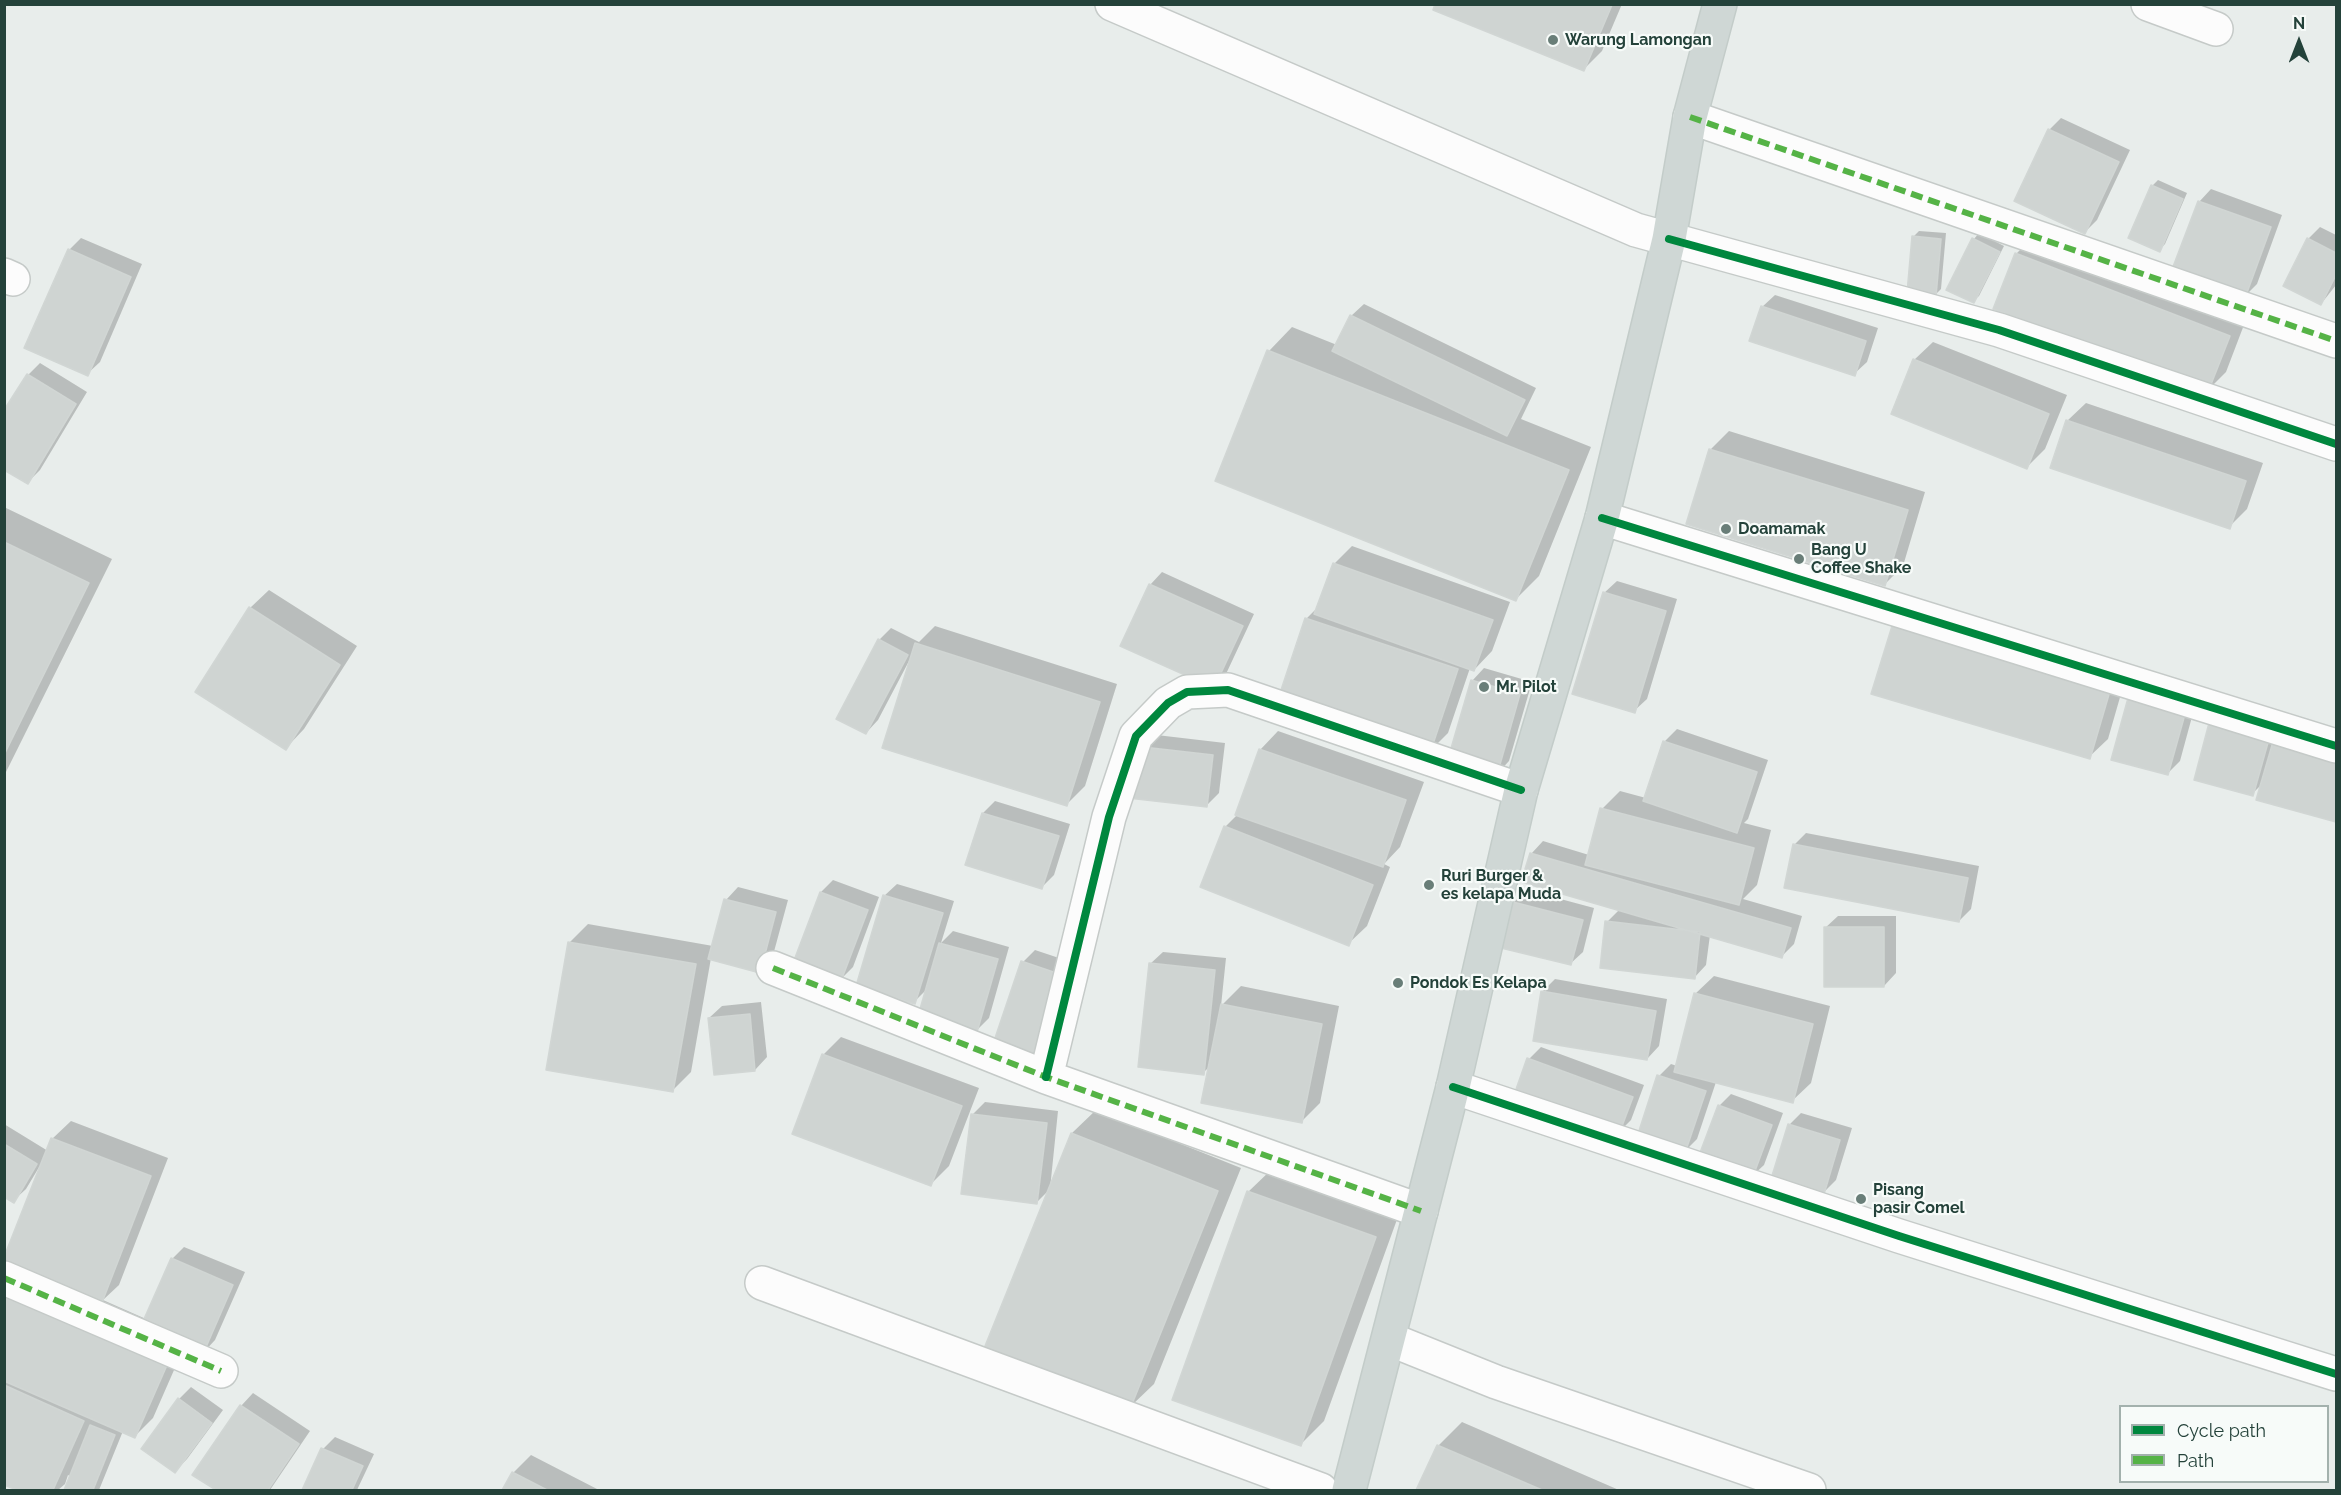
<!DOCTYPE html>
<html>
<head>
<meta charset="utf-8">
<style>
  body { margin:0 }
  #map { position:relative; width:2341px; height:1495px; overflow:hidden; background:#e8edeb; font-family:Raleway,sans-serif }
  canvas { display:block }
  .frame { position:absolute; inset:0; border:6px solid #24423a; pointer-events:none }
  .legend { position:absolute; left:2119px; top:1405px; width:210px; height:78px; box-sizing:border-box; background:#f7fbf9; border:2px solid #a3b1ad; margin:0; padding:8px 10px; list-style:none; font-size:18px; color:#24423a }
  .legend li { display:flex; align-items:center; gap:12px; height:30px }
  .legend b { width:30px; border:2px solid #a3b1ad }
  .north { position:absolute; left:2269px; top:12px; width:60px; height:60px; -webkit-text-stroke:4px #f7fbf9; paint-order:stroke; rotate:0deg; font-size:16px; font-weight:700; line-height:24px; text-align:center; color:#24423a }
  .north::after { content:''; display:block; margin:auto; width:21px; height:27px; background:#24423a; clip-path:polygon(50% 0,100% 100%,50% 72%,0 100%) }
</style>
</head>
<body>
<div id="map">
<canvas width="2341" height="1495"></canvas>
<div class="frame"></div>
<ul class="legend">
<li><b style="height:8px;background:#00873e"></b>Cycle path</li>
<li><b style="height:8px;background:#55b346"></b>Path</li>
</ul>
<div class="north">N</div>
</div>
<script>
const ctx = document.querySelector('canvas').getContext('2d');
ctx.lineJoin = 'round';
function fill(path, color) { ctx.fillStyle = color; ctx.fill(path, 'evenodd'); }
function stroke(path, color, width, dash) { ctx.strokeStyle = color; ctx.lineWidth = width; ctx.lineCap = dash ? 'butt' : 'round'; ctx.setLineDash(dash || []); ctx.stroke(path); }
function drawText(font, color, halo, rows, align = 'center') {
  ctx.font = font + ' Raleway,sans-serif'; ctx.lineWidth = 4.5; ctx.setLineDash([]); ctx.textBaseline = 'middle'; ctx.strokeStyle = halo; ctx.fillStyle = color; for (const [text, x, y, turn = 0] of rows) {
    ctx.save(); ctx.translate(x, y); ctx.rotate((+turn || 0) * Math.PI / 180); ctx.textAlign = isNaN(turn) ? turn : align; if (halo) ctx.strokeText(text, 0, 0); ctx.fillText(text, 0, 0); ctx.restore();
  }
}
const shadow = new Path2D(`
  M1437,4H1622L1602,51L1584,69Z
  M2061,118L2130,150L2097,220L2084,233L2049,130Z
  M2158,180L2187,193L2165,244L2159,250L2152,186Z
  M2211,189L2282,215L2257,284L2244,297L2199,202Z
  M2320,227L2336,235V285L2321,304L2308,239Z
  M1919,231L1946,233L1941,289L1935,295L1913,237Z
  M1979,233L2004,246L1979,296L1973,301L1974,239Z
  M2034,236L2247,317L2226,372L2208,390L2016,254Z
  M81,238L142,264L100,362L87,374L69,250Z
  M1775,295L1878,328L1867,362L1854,374L1762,307Z
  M1364,304L1536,388L1521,419L1591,447L1539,576L1516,599L1269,351L1292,327L1337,345L1351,316Z
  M1933,342L2067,395L2045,449L2027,467L1914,360Z
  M40,363L87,392L40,470L28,482V375Z
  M2086,403L2263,463L2247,509L2229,527L2067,421Z
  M1729,431L1925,492L1903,566L1885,584L1710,450Z
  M4,507L112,559L4,776Z
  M1352,546L1510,602L1492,651L1474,670L1470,668L1448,733L1430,751L1306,619L1318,607L1334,564Z
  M1162,572L1254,614L1226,674L1214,686L1150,585Z
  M1617,581L1677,599L1647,699L1634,711L1604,593Z
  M269,590L357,646L304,729L286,748L250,608Z
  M1912,609L2127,673L2108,739L2089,757L1894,627Z
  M935,626L1117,684L1085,786L1066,805L909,661L878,720L866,733L879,640L891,628L919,642Z
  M1484,668L1532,682L1509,761L1497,774L1472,681Z
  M2196,702L2180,761L2168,773L2113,759Z
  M2211,724L2336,737V821L2258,799L2262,784L2252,794Z
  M1677,729L1768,760L1748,819L1744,823L1771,830L1757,885L1743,899L1802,916L1794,944L1782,956L1710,935L1706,965L1694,978L1607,922L1620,909L1531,854L1543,841L1589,855L1602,809L1620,791L1646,798L1664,742Z
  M1278,731L1424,782L1400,847L1384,864L1390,867L1367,926L1348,944L1225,827L1238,814L1260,750Z
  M1148,734L1225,743L1219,793L1207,805L1130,797Z
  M995,801L1070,824L1054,875L1042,887L983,813Z
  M1806,833L1979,866L1971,909L1959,921L1794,845Z
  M833,880L879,897L853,967L841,979L821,892Z
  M897,884L954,901L941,943L953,931L1009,947L989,1018L976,1031L928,988L914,1002L884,896Z
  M738,887L788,900L772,959L711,958L691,1072L673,1090L569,943L588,924L713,946L726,900Z
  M1527,890L1594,908L1583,952L1570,964L1514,902Z
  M1838,916H1896V973L1884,986L1825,928Z
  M1035,950L1080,965L1051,1048L1023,962Z
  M1163,952L1226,958L1221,1006L1241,986L1339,1006L1320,1103L1301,1122L1210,1066L1203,1073L1150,964Z
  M1714,976L1830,1006L1811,1083L1792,1101L1716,1082L1697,1139L1685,1151L1659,1076L1671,1064L1677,1066L1695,994Z
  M1555,979L1667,999L1659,1046L1647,1059L1543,991Z
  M761,1002L767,1057L755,1070L709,1018L722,1006Z
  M841,1037L979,1088L949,1166L931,1184L823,1055Z
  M1541,1047L1644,1085L1631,1120L1619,1132L1529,1059Z
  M1731,1094L1783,1113L1764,1165L1751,1177L1719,1106Z
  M985,1102L1058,1111L1050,1189L1037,1202L972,1115Z
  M1096,1110L1241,1168L1154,1384L1130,1407L985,1350L1072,1133Z
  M1801,1113L1852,1128L1836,1180L1823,1193L1789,1125Z
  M71,1121L168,1158L119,1285L103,1300L146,1319L172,1259L184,1247L245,1272L215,1340L203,1353L185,1345L153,1418L135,1436L123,1431L99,1490H65L71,1477L68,1475L65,1484L58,1490H21L4,1483V1281L41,1164L26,1189L13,1201L4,1196V1124L48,1151L52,1139Z
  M1272,1169L1399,1214L1324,1421L1301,1444L1248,1192Z
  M191,1387L223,1410L187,1459L175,1471L179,1399Z
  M253,1393L310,1431L270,1490H218L194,1474L241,1406Z
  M1462,1422L1619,1490H1418L1438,1446Z
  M335,1437L374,1454L357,1490H303L323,1449Z
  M531,1455L599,1490H503L513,1473Z`);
const building = new Path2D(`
  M1435,4H1611L1612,5L1584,71L1433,10Z
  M2048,129L2119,162L2085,234L2014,201Z
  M2151,185L2183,199L2160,252L2128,238Z
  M2198,201L2271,227L2245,298L2171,272Z
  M1912,236L1941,239L1936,296L1907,293Z
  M1972,238L2000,252L1974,303L1946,290Z
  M2307,238L2336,253V275L2321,305L2283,286Z
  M68,249L131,277L88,376L24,348Z
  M2015,253L2230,336L2208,392L1993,309Z
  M1761,306L1866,341L1855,376L1749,341Z
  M1350,315L1525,400L1507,436L1332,351Z
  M1267,350L1569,470L1516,601L1215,481Z
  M1913,359L2049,414L2027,469L1891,414Z
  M27,374L76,404L28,484L4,470V410Z
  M2066,420L2246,481L2230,529L2050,468Z
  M1709,449L1908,510L1885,586L1686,524Z
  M4,542L89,583L4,755Z
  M1333,563L1493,620L1474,671L1314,614Z
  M1149,584L1243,626L1214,688L1120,646Z
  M1603,592L1666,611L1635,713L1572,694Z
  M249,607L340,665L286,750L195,692Z
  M1305,618L1458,669L1430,753L1277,702Z
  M1892,626L2110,691L2090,759L1871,694Z
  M878,639L908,655L866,734L836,719Z
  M915,643L1100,702L1067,806L882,748Z
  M1471,680L1520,694L1497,775L1447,762Z
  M2128,698L2185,714L2168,775L2111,760Z
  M2209,723L2269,739L2253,796L2194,780Z
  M2275,735L2336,753V822L2256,800Z
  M1663,741L1757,772L1737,833L1643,801Z
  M1134,746L1213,755L1207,807L1128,798Z
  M1259,749L1406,800L1383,867L1235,815Z
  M1600,808L1754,848L1739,905L1585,865Z
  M982,813L1059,836L1042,889L965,865Z
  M1224,826L1373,885L1349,946L1200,887Z
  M1793,844L1968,878L1959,922L1784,888Z
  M1530,853L1791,928L1782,958L1521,882Z
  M820,892L868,910L841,981L793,963Z
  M883,895L943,913L915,1004L856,986Z
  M724,899L776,912L760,973L708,959Z
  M1513,902L1583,920L1571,965L1501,948Z
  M1605,921L1700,932L1695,979L1600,968Z
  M1824,927H1884V987H1824Z
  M568,942L696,964L673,1092L546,1070Z
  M939,943L998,959L977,1032L918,1016Z
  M1021,961L1068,977L1039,1062L992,1047Z
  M1149,963L1215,970L1204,1075L1138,1067Z
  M1541,991L1656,1011L1647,1060L1533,1041Z
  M1694,993L1813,1024L1793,1103L1674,1072Z
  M1221,1004L1322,1024L1302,1123L1201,1103Z
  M750,1014L755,1071L714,1075L708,1018Z
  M822,1054L962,1106L931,1186L792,1134Z
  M1527,1058L1633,1097L1619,1134L1514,1095Z
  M1657,1075L1706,1091L1685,1153L1637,1137Z
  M1718,1105L1772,1125L1752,1179L1698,1158Z
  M971,1114L1047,1123L1037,1204L961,1194Z
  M1788,1124L1840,1140L1824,1194L1771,1179Z
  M1071,1133L1218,1191L1130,1409L983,1351Z
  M51,1138L151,1176L101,1305L4,1268V1257Z
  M4,1144L37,1164L14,1203L4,1197Z
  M1247,1191L1376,1237L1301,1446L1172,1400Z
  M171,1258L233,1285L203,1354L140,1328Z
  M4,1283L171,1356L135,1438L4,1381Z
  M4,1385L84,1421L53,1490H17L4,1485Z
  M178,1398L212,1423L175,1473L141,1449Z
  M240,1405L299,1444L268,1490H216L192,1475Z
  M90,1425L115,1435L93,1490H64Z
  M1437,1445L1542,1490H1416Z
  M321,1448L363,1466L352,1490H302Z
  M512,1472L547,1490H502Z`);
const minor = new Path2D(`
  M1112,4L1636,230L1999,330L2336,444
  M2148,4L2216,29
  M1690,117L2336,341
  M4,275L13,279
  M1602,518L2336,746
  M773,968L1046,1077L1421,1211
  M1046,1077L1109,817L1136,736L1168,703L1187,692L1228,690L1521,790
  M1453,1087L1899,1236L2336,1374
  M4,1278L221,1371
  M762,1283L1321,1490
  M1389,1339L1496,1382L1809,1490`);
const major = new Path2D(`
  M1349,1490L1453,1087L1521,790L1602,518L1669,239L1690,117L1720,4`);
const quiet = new Path2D(`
  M1690,117L2336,341
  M773,968L1046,1077L1421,1211
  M4,1278L221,1371`);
const cycleway = new Path2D(`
  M1669,239L1999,330L2336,444
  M1602,518L2336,746
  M1046,1077L1109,817L1136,736L1168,703L1187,692L1228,690L1521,790
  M1453,1087L1899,1236L2336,1374`);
const markers = [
  [1553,40,6,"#697e78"],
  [1726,529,6,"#697e78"],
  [1799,559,6,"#697e78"],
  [1484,687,6,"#697e78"],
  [1429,885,6,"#697e78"],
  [1398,983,6,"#697e78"],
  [1861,1199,6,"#697e78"]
];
const poiNames = [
  ["Warung Lamongan",1565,40],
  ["Doamamak",1738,529],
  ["Bang U",1811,550],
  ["Coffee Shake",1811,568],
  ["Mr. Pilot",1496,687],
  ["Ruri Burger &",1441,876],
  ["es kelapa Muda",1441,894],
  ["Pondok Es Kelapa",1410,983],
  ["Pisang",1873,1190],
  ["pasir Comel",1873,1208]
];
fill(shadow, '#0003');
fill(building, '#cfd4d2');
stroke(building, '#d1d6d4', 1.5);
stroke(minor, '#c5cac8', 36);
stroke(major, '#c3ccc9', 36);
stroke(minor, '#fcfcfc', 33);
stroke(major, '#cfd7d5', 33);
stroke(quiet, '#55b346', 6, [12, 6]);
stroke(cycleway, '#00873e', 8);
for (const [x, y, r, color] of markers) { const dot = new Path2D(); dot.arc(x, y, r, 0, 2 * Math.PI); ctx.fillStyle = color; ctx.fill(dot); stroke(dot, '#f7fbf9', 2); }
drawText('bold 16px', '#24423a', '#f7fbf9', poiNames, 'left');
</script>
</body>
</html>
